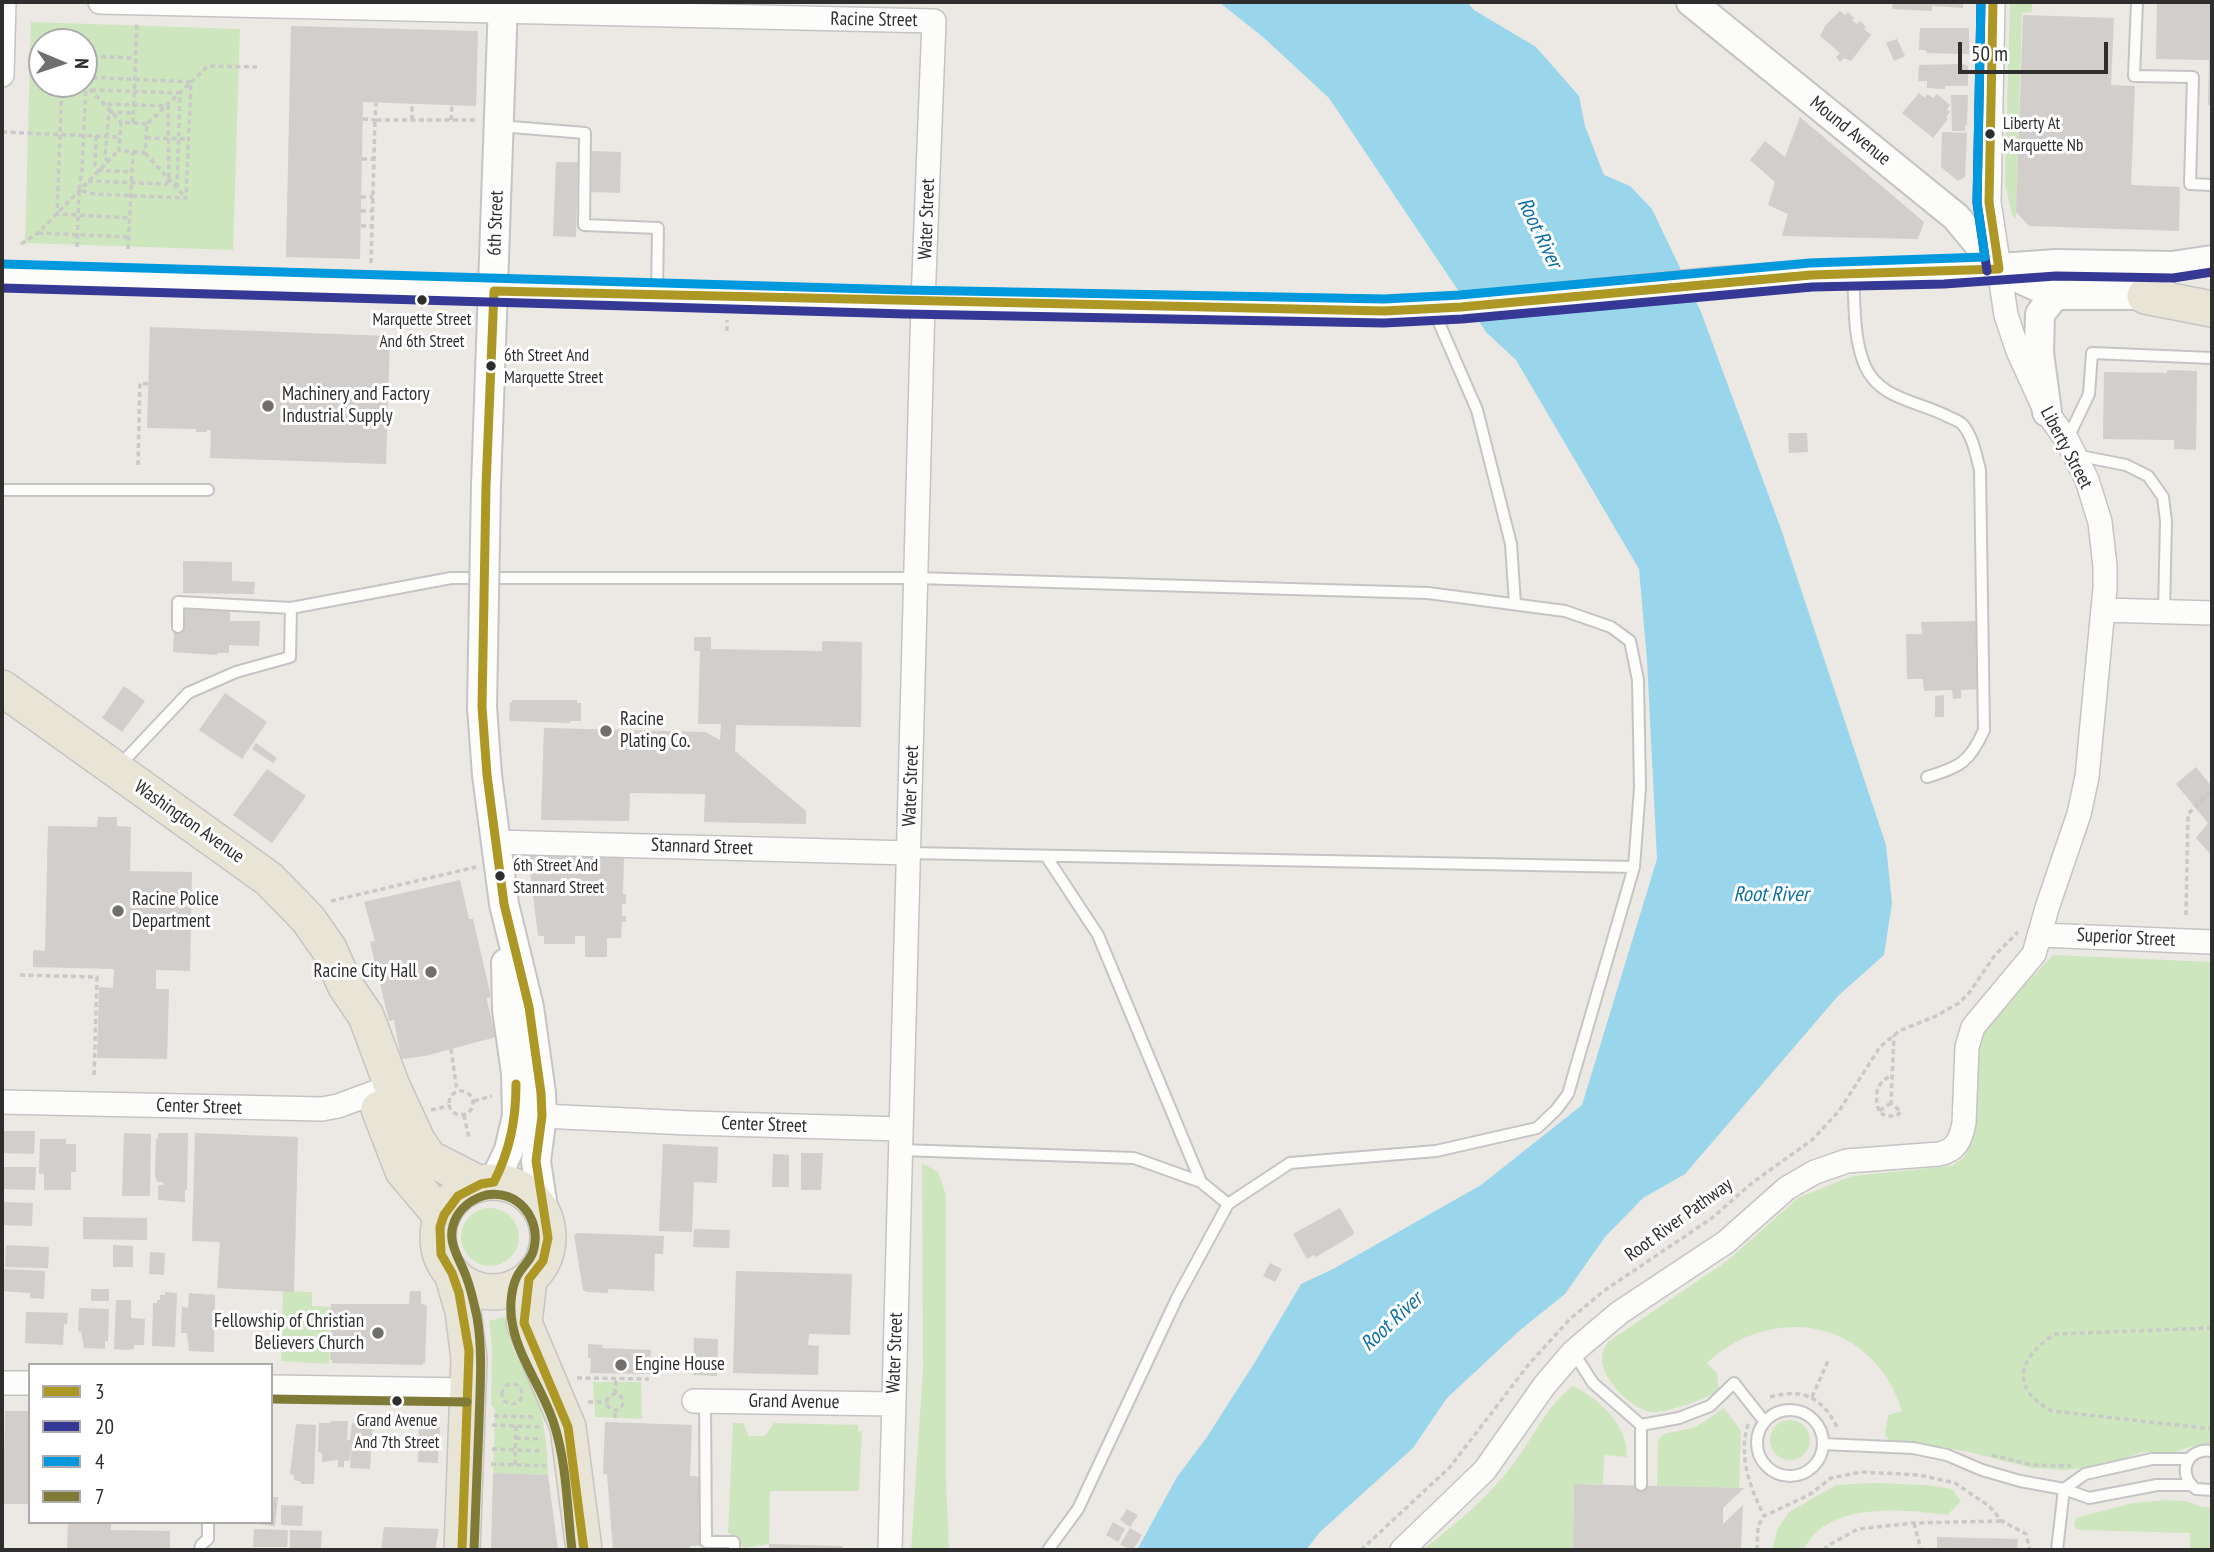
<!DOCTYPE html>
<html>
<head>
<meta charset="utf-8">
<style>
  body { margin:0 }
  #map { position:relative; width:2214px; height:1552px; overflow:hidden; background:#ece8e4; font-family:"PT Sans Narrow",sans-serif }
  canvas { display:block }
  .frame { position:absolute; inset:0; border:4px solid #2e2e2e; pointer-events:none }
  .legend { position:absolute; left:28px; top:1363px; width:245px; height:161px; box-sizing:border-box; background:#fff; border:2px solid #ababab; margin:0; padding:9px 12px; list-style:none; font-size:21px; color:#2e2e2e }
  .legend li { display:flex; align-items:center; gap:14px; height:35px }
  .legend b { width:35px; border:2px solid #ababab }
  .north { position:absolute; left:28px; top:28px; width:70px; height:70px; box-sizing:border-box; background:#fff; border:2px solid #ababab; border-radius:50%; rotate:92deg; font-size:19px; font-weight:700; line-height:28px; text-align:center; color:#2e2e2e }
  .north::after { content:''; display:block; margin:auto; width:24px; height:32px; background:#706f6e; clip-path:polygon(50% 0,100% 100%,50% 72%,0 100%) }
  .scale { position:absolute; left:1958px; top:42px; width:150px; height:32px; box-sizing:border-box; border:4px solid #2e2e2e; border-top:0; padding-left:9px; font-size:21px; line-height:24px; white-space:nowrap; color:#2e2e2e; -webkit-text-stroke:5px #fff; paint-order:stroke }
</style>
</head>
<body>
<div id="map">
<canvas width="2214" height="1552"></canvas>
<div class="frame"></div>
<ul class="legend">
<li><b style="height:9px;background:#ad9725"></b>3</li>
<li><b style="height:9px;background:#363896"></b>20</li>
<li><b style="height:9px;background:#09d"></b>4</li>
<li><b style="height:9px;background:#7f7b37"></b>7</li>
</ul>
<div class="north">N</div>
<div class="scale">50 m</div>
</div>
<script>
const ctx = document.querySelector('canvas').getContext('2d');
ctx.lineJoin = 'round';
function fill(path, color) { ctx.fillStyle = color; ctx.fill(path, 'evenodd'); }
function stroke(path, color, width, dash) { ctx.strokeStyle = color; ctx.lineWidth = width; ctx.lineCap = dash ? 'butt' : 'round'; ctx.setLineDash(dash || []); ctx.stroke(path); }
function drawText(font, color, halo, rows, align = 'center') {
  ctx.font = font + ' "PT Sans Narrow",sans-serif'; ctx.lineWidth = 6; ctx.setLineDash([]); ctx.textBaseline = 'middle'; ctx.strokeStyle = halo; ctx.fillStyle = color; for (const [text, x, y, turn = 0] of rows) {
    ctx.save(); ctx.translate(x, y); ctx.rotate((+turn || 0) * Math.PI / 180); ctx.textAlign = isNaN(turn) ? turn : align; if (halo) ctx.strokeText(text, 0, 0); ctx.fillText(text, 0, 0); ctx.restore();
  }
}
const green = new Path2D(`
  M2010,2H2032V12L2022,13L2016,218L2012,215L2005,183Z
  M31,22L240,29L233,250L25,243ZM84,42V84H42V42Z
  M2053,955L2212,962V1443L2190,1447L2175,1452H2142L2108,1465L2067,1470L2032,1468L1973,1453L1910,1441L1891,1442L1885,1435L1888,1415L1902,1411C1874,1320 1774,1301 1707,1363L1717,1373L1719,1391C1699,1401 1679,1409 1656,1412C1635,1414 1600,1379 1602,1357C1602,1353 1606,1346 1608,1342L1727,1261L1798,1198L1852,1176L1952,1166L1964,1157L1974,1136L1980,1038L1990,1022Z
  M922,1163L938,1172L946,1195V1478L949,1550H911L923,1369Z
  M461 1237a29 29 0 1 1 58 0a29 29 0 1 1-58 0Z
  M283,1291L312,1292V1306L331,1307L329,1364L281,1361Z
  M504,1317C508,1345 522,1364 533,1388C545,1416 547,1445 548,1475L493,1473L495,1410L491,1404L492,1349L489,1321Z
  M593,1382H641L642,1419L595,1417Z
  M1573,1386C1601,1400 1627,1424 1627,1457L1604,1455L1603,1484H1574L1573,1550H1422C1456,1524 1489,1497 1515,1462C1534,1436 1547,1405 1573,1386Z
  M1724,1408L1741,1431L1739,1488L1657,1486L1658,1440L1664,1434L1696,1427Z
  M1770 1440a20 20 0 1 1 40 0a20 20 0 1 1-40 0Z
  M733,1423H743L749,1436H765L774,1423L858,1425V1432L862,1431L859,1491H770L769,1544L744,1548L728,1532Z
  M1872,1483L1928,1485L1952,1489L1961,1501L1947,1515C1904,1509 1825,1501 1804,1550H1772L1778,1528L1789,1512L1836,1485Z
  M2166,1500L2185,1501L2203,1507H2212V1550H2190V1533L2083,1530L2076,1529L2074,1524L2076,1518L2133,1503Z`);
const water = new Path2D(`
  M1219,2H1467L1474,10L1536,47L1579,96L1585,126L1604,175L1630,186L1652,209L1701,312L1781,529L1886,845L1892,903L1884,955L1838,996L1685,1174L1643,1198L1605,1237L1565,1294L1519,1331L1447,1398L1413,1448L1320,1532L1306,1550H1137L1177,1477L1207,1437L1255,1362L1301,1284L1333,1269L1481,1185L1582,1105L1657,859L1647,660L1639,569L1516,360L1486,332L1329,98L1263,37Z`);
const building = new Path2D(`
  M1893,2H1963V8L1932,6V11L1892,9Z
  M2157,2H2212V106L2208,105L2209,60L2156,59Z
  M1840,11L1845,15L1848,12L1854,18L1852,20L1857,24L1860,21L1866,27L1864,29L1871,35L1851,61L1844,58L1840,62L1836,57L1840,53L1820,36L1825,26Z
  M2023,15L2114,18L2111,85L2135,86L2131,185L2180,187L2179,231L2029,226L2016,212Z
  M291,26L478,31L476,106L363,102L360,259L286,257Z
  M1920,28H1969V54L1926,53V50H1919Z
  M1897,39L1905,56L1894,61L1886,43Z
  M1963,64L1968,66V86H1945V89L1927,88V81H1918L1919,65Z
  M1919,93L1925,98L1927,94L1933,98L1937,94L1950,105L1947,109L1950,112L1946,117L1948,119L1933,138L1902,113Z
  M1951,95H1968L1967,125H1965V131H1952Z
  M1800,117L1924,222L1918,239L1782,236L1788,214L1768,205L1775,182L1750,160L1765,141L1785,157Z
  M1942,132L1967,133L1965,177L1958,181L1941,167Z
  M592,151L621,152L620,193L591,192Z
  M556,162H578L576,237L553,236Z
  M150,327L390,336L386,464L210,458L211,430H207V432H196V429L147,428Z
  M2167,370L2197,371L2196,450L2174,449V440L2103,439L2104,372L2167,373Z
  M1788,433H1807L1808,452L1789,453Z
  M183,561L232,562V581L255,582L254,594L183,593Z
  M183,607L230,608V621H260L259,646L229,645V653H217V655L173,652L174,631H183Z
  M1977,621L1978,689L1961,690V698L1953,699L1952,690L1924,691L1923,679H1907L1906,634H1922L1921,622Z
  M694,637H711V649L822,651V641L862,642L861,727L736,725L735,751L806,811V824L704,822L705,794L630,793L629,821L541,820L544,728L705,732L720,740L721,724H698L700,651H694Z
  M124,686L145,701L122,732L102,718Z
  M225,693L267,722L242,759L199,730Z
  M1944,695V717H1935V696Z
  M512,700H577V703H581V721H570V723L512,721L509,720L510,702H512Z
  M256,743L277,758L273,763L252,749Z
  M2196,767L2212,787V856L2196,838L2208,823L2176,784Z
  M267,769L306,796L272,843L233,815Z
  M98,817H117V826L131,827L130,871L192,872L190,971L156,970V989H169L167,1059L97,1058L99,987L113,988L114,969L33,967V950L45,951L48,826L97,827Z
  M528,855L624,858L623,894H626V904H622V916H626V922H622L621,938H607V957H585V936H575V944H544V936H538Z
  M460,880L469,919H473L489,988L491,997L487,998V1001L496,1037L425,1056L401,1059L394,1020L389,1021L370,942L375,941L364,902Z
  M2,1131H35L34,1154L2,1153Z
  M124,1133L151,1134L150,1196H122Z
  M158,1133H188L187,1190H185V1202L158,1200V1185H164L163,1182H157L155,1175L156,1139H158Z
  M195,1133L298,1137L294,1292L217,1288L220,1242L192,1241Z
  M40,1139H66V1144H76V1172H71V1190H44V1174H39Z
  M663,1144L718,1147L717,1183L694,1182L692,1232L659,1231Z
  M801,1153H823L821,1190H801Z
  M773,1154L789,1155V1187H772Z
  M3,1167H36L35,1190L3,1189Z
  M2,1202L33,1203L32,1226L2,1225Z
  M1340,1208L1354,1232L1353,1235L1316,1257L1314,1255L1307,1259L1293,1234Z
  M83,1217L147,1218V1240L83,1239Z
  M694,1229L730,1230L729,1248L693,1247Z
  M577,1233L664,1236L663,1254H655L654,1291L608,1289V1293L587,1292L583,1290L574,1235Z
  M6,1245L49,1247L48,1268L5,1267Z
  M113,1245L133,1246V1267H113Z
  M150,1252L165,1253L164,1275L149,1274Z
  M1270,1263L1282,1269L1275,1282L1263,1276Z
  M3,1269L45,1271L44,1299L30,1298V1293L2,1291Z
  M736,1271L852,1274L850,1335L809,1334L808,1345L819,1346L818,1375L733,1373Z
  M91,1289H109V1301H91Z
  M410,1291H421V1303L427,1306L425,1363H423V1365L332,1363V1360H330L331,1304H409Z
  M165,1292L177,1293L175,1347L152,1346L153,1303H157V1300H160V1295H165Z
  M189,1293L215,1295L214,1352L189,1351L187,1333H181L182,1307L188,1308Z
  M116,1300H131V1318L145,1319L144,1345H134V1349L128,1350L114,1349Z
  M79,1308L109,1309L108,1341H105V1349L84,1348L81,1332L78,1331Z
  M26,1312L68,1313L67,1324H64L63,1345L25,1343Z
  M694,1338L718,1339L717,1376L693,1375Z
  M588,1344L603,1345L602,1348L651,1350L650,1374L590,1373L591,1358H588Z
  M5,1411H30V1504H3Z
  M331,1421H348L347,1440H350L352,1423L373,1424L370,1469L350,1468L351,1449L349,1461H344V1467H338V1460L322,1462V1453L318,1452L319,1423H331Z
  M605,1422L692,1425L690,1476L705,1477L706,1528H693L706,1529L705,1545L690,1546V1550H613L607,1474H603Z
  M296,1424L316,1425L314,1484H301V1482L294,1480V1475L290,1474Z
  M419,1424L440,1425L438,1463L418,1462Z
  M493,1473L548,1475L558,1550H491Z
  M1574,1484L1744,1488L1723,1508V1524L1743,1505L1741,1550H1573Z
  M271,1497H278L275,1526L256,1524V1522H271Z
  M281,1505L303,1506L302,1526L281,1525Z
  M1127,1509L1138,1515L1130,1527L1120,1520Z
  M68,1522H111V1530L170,1531V1550H67Z
  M1113,1522L1125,1529L1118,1542L1106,1535Z
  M384,1527L439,1529L435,1550H381Z
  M1130,1528L1142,1535L1133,1550L1120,1545Z
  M254,1529L288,1530L287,1547H253Z
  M290,1530L322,1531L321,1548H290Z
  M1937,1537L2018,1539L2017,1550H1937Z
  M769,1544L843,1546V1550H769Z`);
const path = new Path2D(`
  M84,56L134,58
  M84,77L191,82L186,198L94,194L79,190L82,170L86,85
  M84,83L121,122
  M62,84L57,214L130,218
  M91,90L180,93L177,188
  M363,119L375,120L376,103
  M412,120V105
  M451,120L452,106
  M133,123L137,22
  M147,124L121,122L119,150L145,153L147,124L208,66L257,67
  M2,132L120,137
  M96,136L95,165L99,170L131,172
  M146,138L189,139
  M145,153L186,198
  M362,159H374
  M108,162L105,157L109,112L133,113
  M88,181L166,184L169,179L168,106L103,104
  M361,197H373
  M361,211H372
  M361,226H372
  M38,233L129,237
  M21,244L38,233L119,150
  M77,247L79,190
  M128,249L133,152
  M371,263L375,120H476
  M727,331V320
  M138,465L140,383L148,384
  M331,901L476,867
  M2186,915L2188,814L2212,790
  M20,975L97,977L94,1078
  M451,1049L457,1091
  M449 1103a12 12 0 1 1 24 0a12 12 0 1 1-24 0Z
  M474,1101L492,1096
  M1891,1103L1879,1111L1885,1116H1896L1901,1112L1891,1103L1894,1035
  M431,1110L449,1106
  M1879,1111C1874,1096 1876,1082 1891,1076
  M464,1115L469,1138
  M2212,1328L2055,1334C2018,1358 2009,1388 2052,1411L2212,1429
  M577,1378L649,1379
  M502 1394a10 10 0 1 1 20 0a10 10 0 1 1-20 0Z
  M607 1402a8 8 0 1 1 16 0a8 8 0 1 1-16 0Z
  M615,1394L616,1379
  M1770,1397C1803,1388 1822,1397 1837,1427
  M1812,1397L1828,1361
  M588,1402H607
  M494,1416L535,1417
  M615,1418V1410
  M1748,1424C1738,1457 1750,1487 1764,1516
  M492,1425L540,1427
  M516,1438L542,1439
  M492,1449L543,1451
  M1992,1455L2032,1465L2071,1466
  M491,1464L546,1466
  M515,1465L516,1426
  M1914,1523L1921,1550
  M1361,1550L1450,1467L1529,1364L1570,1319L1605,1290L1712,1218L1752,1183L1812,1140L1839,1111L1880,1047L1899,1031L1936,1016L1959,1003L1969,993L1995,955L2018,932
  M1757,1550L1758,1526L1764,1516L1809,1495L1831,1478L1861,1472L1919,1475L1955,1483L1989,1506L2002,1521L2026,1534L2030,1550
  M1824,1550L1827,1546L1858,1529L1914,1523L2002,1521`);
const service = new Path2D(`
  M2137,2L2134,76L2193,77L2190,184L2212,185
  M499,126L585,133L584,225L658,228L657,293
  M1853,275C1855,304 1853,338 1865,366C1880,400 1919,401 1949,417C1953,419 1960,421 1963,425C1973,437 1976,455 1980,470L1984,730C1970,762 1960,767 1927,777
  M1433,309L1477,410L1511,544L1515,604
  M2067,440L2089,394L2092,353L2212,358
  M2075,455L2126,465L2148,476L2163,497L2166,521L2164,611
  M2,490H208
  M178,627V602L291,608L451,578H916L1428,593L1565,611L1611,627L1630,641L1638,680L1640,788L1634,867L1568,1094L1556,1110L1537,1128L1436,1151L1290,1163L1228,1204L1177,1298L1078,1509L1048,1550
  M120,765L188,693L236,672L290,657L291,608
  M909,853L1634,867
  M1046,856L1098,935L1201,1182
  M901,1150L1134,1158L1201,1182L1228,1204
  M1573,1352L1593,1383L1641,1425
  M705,1401L706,1542H734V1550
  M1757 1443a33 33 0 1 1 66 0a33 33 0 1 1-66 0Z
  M1823,1444L1913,1448L1947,1455L1982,1470L2020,1481L2064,1489L2089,1498L2157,1485H2191
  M2212,1451C2187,1447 2176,1474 2196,1489L2212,1490
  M1641,1485V1425L1679,1418L1710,1406L1734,1383L1764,1421
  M200,1550L201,1545L208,1539V1522
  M2057,1550L2064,1489L2085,1474L2152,1459H2188`);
const minor = new Path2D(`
  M100,2L934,21L923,302L890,1550
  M2,75L4,2
  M2103,610L2212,613
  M495,842L909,853
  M2040,935L2212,942
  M2,1102L322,1109L338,1106L392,1086
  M542,1116L689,1123L901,1129
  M2,1383H30
  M271,1387L467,1390
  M694,1401L894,1404
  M1402,1550L1485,1470L1544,1386L1573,1352L1619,1313L1726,1242L1787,1188L1815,1172L1847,1161L1939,1154C1956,1151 1961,1139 1964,1123L1967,1047L1973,1027L2034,954L2047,908L2079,814L2087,777L2105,588V566L2100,522L2087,480L2067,440L2045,410L2018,351L2006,315L1989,202L1993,2`);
const tertiary = new Path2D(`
  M1691,2L1956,217L1999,269L2055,295H2166
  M2,276L906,302L1384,311L1461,307L1716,282L1811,275L1944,272L2056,264L2172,266L2212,260
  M2047,412L2039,353L2040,314L2055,295
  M486,486L503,2
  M482,707L487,775L504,904L529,1007L541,1093L542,1116L536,1161L544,1215
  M494,1182L509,1150L517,1116L516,1073L507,1010L506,963`);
const primary = new Path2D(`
  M2145,296L2212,309
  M2,688L269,879L308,919L329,949L345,985L366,1016L392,1086L418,1142L429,1158L480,1184
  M379,1109L403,1171L442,1217
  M438 1237a55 55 0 1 1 110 0a55 55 0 1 1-110 0Z
  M452,1273L463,1311L469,1359L462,1550
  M529,1279L524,1323L568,1427L584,1550`);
const tertiaryBridge = new Path2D(`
  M482,707L486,486`);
const bus1 = new Path2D(`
  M462,1550L469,1351L459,1293L452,1273L441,1254L440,1227L444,1215L458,1196L481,1184L494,1182C510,1150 516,1120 516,1084
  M584,1550L568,1427L524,1323L529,1279L543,1261L548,1238L536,1161L542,1116L541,1093L529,1007L504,904L487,775L482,707L486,486L494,291L1384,311L1461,307L1811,275L1999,269L1989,202L1993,2`);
const bus2 = new Path2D(`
  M1981,2L1977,203L1987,271
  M2,288L906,314L1384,323L1462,319L1812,287L1944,284L2056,276L2173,278L2212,272`);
const bus3 = new Path2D(`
  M2,264L906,290L1384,299L1460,295L1810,263L1985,257L1977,202L1981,2`);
const bus4 = new Path2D(`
  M271,1399L467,1402
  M474,1550C476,1508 477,1465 479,1423C480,1387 483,1352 477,1317C474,1303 471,1289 466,1276C458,1255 444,1239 457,1216C463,1206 474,1198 486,1195C517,1189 541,1218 534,1248C532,1258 527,1262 521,1270C510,1284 509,1310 513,1327C520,1361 544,1391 554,1424C567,1464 567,1509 572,1550`);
const markers = [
  [1990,134,6,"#2e2e2e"],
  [422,300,6,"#2e2e2e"],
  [491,366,6,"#2e2e2e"],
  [268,406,7,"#706f6e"],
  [606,731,7,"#706f6e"],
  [500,876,6,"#2e2e2e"],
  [118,911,7,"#706f6e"],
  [431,972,7,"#706f6e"],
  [378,1333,7,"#706f6e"],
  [621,1365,7,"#706f6e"],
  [397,1401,6,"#2e2e2e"]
];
const busNames = [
  ["Liberty At",2003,124],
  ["Marquette Nb",2003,146],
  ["Marquette Street",422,320,"center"],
  ["And 6th Street",422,342,"center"],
  ["6th Street And",504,356],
  ["Marquette Street",504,378],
  ["6th Street And",513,866],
  ["Stannard Street",513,888],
  ["Grand Avenue",397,1421,"center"],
  ["And 7th Street",397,1443,"center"]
];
const streetNames = [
  ["Racine Street",874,20,1],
  ["Mound Avenue",1850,131,39],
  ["Water Street",927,219,-88],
  ["6th Street",496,223,-88],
  ["Liberty Street",2066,448,62],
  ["Water Street",911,786,-88],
  ["Washington Avenue",189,822,35],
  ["Stannard Street",702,847,2],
  ["Superior Street",2126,938,3],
  ["Center Street",199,1107,2],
  ["Center Street",764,1125,2],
  ["Root River Pathway",1679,1220,-36],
  ["Water Street",895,1353,-88],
  ["Grand Avenue",794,1402,1]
];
const poiNames = [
  ["Machinery and Factory",282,395],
  ["Industrial Supply",282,417],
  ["Racine",620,720],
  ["Plating Co.",620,742],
  ["Racine Police",132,900],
  ["Department",132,922],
  ["Racine City Hall",417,972,"right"],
  ["Fellowship of Christian",364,1322,"right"],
  ["Believers Church",364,1344,"right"],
  ["Engine House",635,1365]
];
const waterNames = [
  ["Root River",1539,233,64],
  ["Root River",1771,895],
  ["Root River",1392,1322,-43]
];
fill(green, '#cee6be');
fill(water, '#99d6ec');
fill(building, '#d1cecb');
stroke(service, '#c5c4c5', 14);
stroke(minor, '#c5c4c5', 26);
stroke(tertiary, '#c5c4c5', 32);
stroke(primary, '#c6c5c4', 38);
stroke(path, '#c9c9c8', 3.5, [5, 3.5]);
stroke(service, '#fcfcfb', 10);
stroke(minor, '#fcfcfb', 23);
stroke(tertiary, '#fcfcfb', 28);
stroke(primary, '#e8e4d6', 35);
stroke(tertiaryBridge, '#c5c4c5', 32, []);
stroke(tertiaryBridge, '#fcfcfb', 28);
stroke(bus1, '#ad9725', 9);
stroke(bus2, '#363896', 9);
stroke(bus3, '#09d', 9);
stroke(bus4, '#7f7b37', 9);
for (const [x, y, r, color] of markers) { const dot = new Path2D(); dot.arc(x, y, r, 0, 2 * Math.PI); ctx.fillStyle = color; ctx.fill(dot); stroke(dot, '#fff', 2.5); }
drawText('17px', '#2e2e2e', '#fff', busNames, 'left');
drawText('19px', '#2e2e2e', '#fff', streetNames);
drawText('19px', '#2e2e2e', '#fff', poiNames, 'left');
drawText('italic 21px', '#0d6fa3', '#fff', waterNames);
</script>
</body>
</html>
